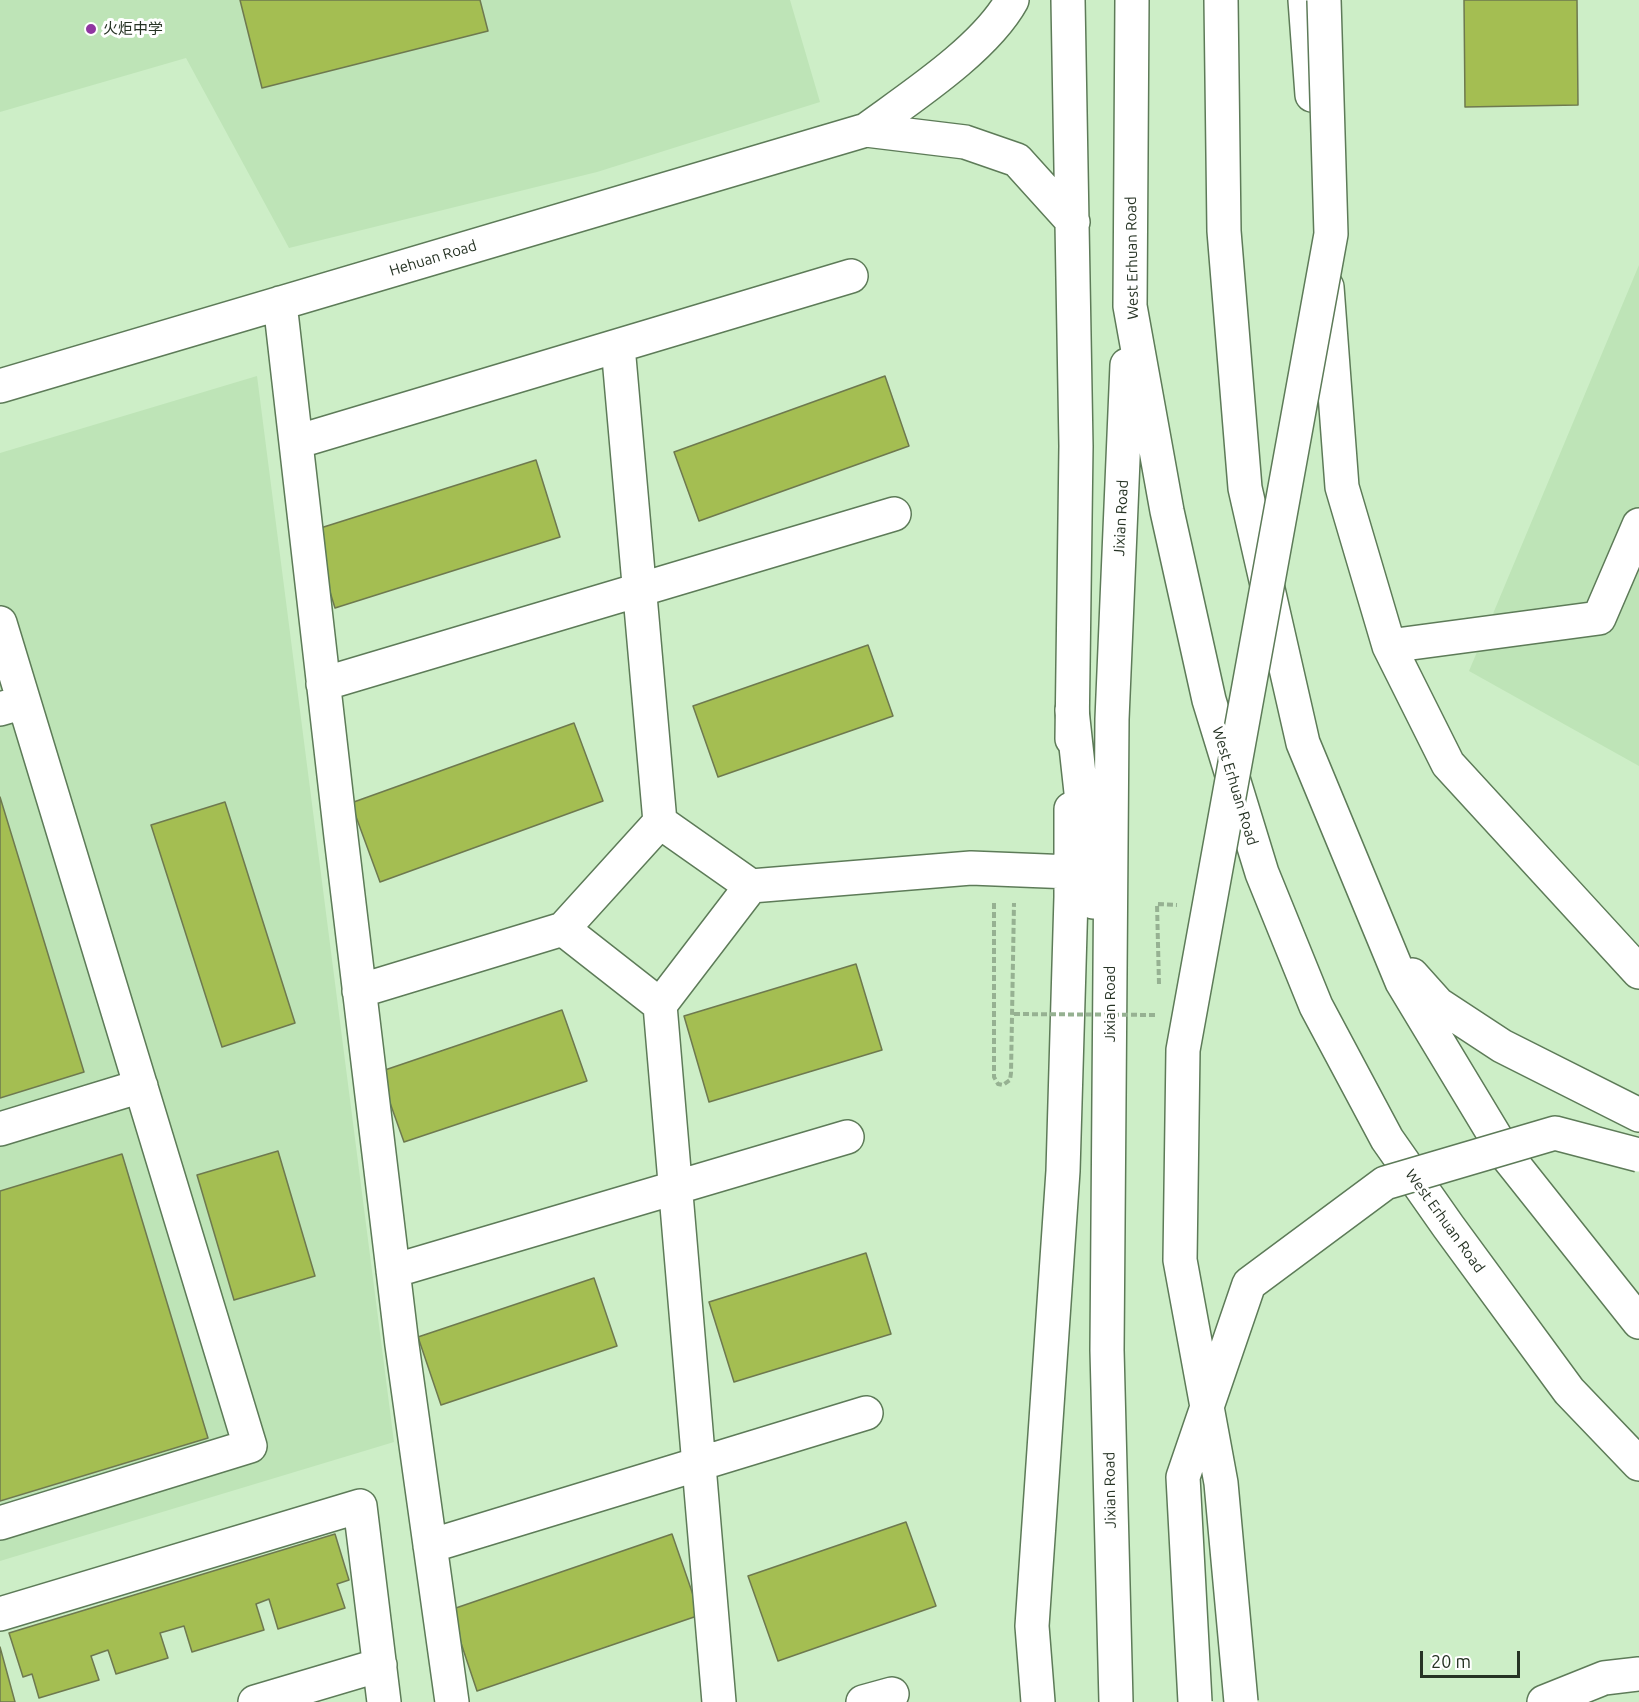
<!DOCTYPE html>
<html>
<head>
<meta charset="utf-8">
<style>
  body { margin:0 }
  #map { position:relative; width:1639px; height:1702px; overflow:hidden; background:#cdeec7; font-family:Ubuntu,sans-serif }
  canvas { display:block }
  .scale { position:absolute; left:1420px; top:1651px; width:100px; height:27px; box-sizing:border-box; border:3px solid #263324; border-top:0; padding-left:8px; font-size:18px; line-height:21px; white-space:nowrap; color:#263324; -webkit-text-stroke:4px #fff; paint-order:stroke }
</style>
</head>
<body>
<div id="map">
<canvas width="1639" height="1702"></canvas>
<div class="scale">20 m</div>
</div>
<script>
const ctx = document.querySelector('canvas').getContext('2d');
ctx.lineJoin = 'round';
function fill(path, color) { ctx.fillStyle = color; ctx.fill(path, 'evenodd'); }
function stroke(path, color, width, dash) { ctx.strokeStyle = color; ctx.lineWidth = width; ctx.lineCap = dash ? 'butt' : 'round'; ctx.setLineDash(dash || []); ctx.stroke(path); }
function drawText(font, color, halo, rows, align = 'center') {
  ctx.font = font + ' Ubuntu,"Noto Sans SC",sans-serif'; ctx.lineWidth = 6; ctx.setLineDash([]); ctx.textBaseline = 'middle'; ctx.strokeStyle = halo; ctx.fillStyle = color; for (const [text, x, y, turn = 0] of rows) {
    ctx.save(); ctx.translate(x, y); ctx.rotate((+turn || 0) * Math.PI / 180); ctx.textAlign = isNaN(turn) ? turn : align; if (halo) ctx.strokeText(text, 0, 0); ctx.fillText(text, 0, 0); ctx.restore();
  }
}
const built = new Path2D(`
  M0,0H790L820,102L597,172L289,248L186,58L0,112Z
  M1639,265V766L1469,671Z
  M257,376L394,1442L0,1561V453Z`);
const building = new Path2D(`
  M240,0H480L488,31L262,88Z
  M1464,0H1577L1578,105L1465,107Z
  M885,376L909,446L699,521L674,452Z
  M536,460L560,537L335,608L311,531Z
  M868,645L893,716L718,777L693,706Z
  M574,723L603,801L380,882L351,803Z
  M0,797L84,1072L0,1098Z
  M225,802L295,1023L222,1047L151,825Z
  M856,964L882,1050L709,1102L684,1016Z
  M562,1010L587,1081L404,1142L379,1072Z
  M278,1151L315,1276L234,1300L197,1175Z
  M122,1154L208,1438L0,1501V1191Z
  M866,1253L891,1334L734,1382L709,1302Z
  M594,1278L617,1346L441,1405L418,1337Z
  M906,1522L936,1606L778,1661L748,1576Z
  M335,1534L349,1580L337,1584L345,1608L278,1629L269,1599L256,1604L264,1630L192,1652L184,1626L160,1633L168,1658L116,1674L108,1650L91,1656L99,1680L39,1698L32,1674L23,1677L9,1633Z
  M672,1534L700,1615L477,1691L450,1610Z
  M0,1647L15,1702H0Z`);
const path = new Path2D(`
  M994,903V1077L998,1084L1003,1085L1010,1080L1011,1073L1014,903
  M1159,984L1157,904L1177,905`);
const minor = new Path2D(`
  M1068,0L1076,446L1072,739
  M1305,0L1312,95
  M866,130L965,142L1017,160L1073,222
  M1327,287L1342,487L1389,646L1448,764L1639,972
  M280,303L341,837L402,1345L452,1702
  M618,346L660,822L563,929L660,1005L751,886L660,822
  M0,386L866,130C911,97 985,49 1012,0
  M296,442L851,276
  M0,623L24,702
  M1389,646L1599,618L1639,525
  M323,684L894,514
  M0,709L24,702L250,1446L0,1523
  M751,886L971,868L1071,872
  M359,991L563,929
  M660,1005L719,1702
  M0,1129L141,1086
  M393,1271L847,1137
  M430,1546L866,1413
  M0,1614L360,1506L384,1702
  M255,1702L380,1665
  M863,1702L892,1694
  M1038,1702L1032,1626L1063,1171L1071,897V809`);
const highway = new Path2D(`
  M1132,0L1130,306L1167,511L1209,700L1262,873L1316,1006L1387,1139L1448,1226L1569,1391L1639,1464
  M1221,0L1224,231L1245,488L1303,743L1402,982L1507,1156L1639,1322
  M1072,710L1093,902
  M1412,975L1438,1004L1502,1046L1639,1115
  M1116,1702L1107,1350L1112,719L1127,365
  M1544,1702L1604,1678L1639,1674`);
const pathBridge = new Path2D(`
  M1014,1014L1157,1015`);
const highwayBridge = new Path2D(`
  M1195,1702L1183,1477L1249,1284L1385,1183L1555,1133L1639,1155
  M1241,1702L1221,1483L1180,1260L1183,1050L1331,234L1324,0`);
const markers = [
  [91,29,6,"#9035a1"]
];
const poiNames = [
  ["火炬中学",103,29]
];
const streetNames = [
  ["Hehuan Road",433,258,-17],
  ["West Erhuan Road",1132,258,-91],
  ["Jixian Road",1121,518,-87],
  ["West Erhuan Road",1235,786,73],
  ["Jixian Road",1110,1004,-90],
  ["West Erhuan Road",1445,1221,54],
  ["Jixian Road",1110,1490,-91]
];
fill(built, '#bee4b7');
fill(building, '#a4be52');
stroke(building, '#6e794f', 1.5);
stroke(minor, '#5d7b58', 36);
stroke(highway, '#5d7b58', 36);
stroke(path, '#96b192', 4, [6, 3]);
stroke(minor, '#fff', 33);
stroke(highway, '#fff', 33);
stroke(highwayBridge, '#5d7b58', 36, []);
stroke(pathBridge, '#96b192', 4, [6, 3]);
stroke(highwayBridge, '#fff', 33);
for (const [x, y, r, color] of markers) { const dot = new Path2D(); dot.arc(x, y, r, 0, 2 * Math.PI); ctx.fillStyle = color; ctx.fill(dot); stroke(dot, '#fff', 2); }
drawText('15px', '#263324', '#fff', poiNames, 'left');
drawText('15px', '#263324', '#fff', streetNames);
</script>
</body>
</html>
